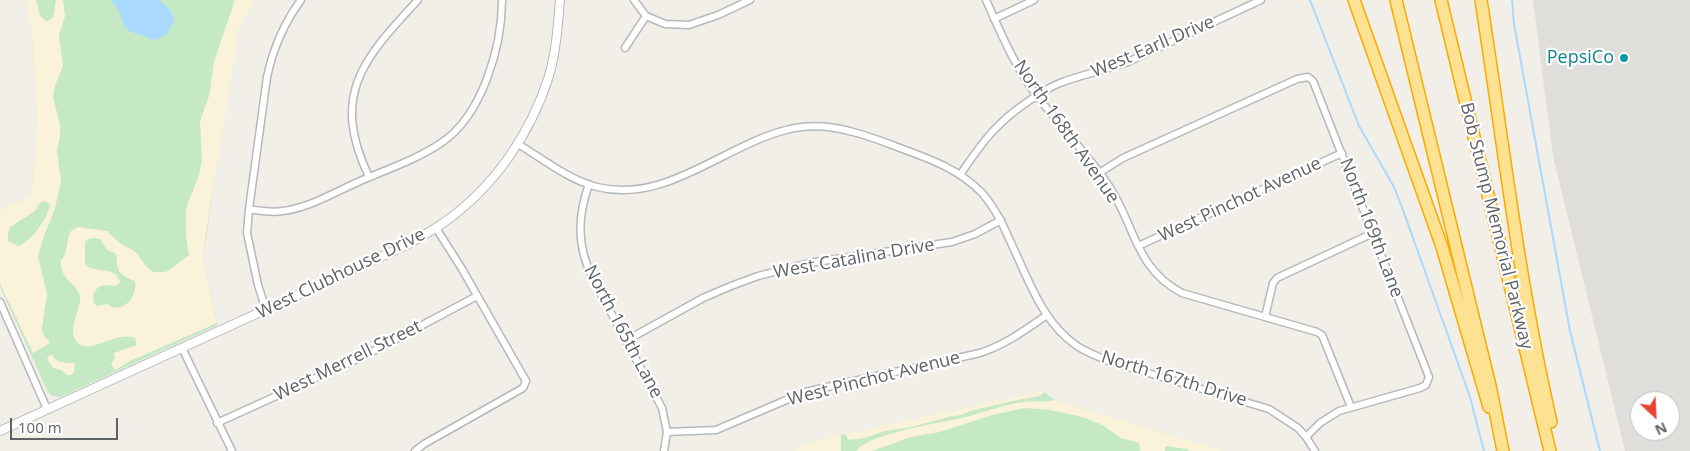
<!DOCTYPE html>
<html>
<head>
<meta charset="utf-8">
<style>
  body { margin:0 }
  #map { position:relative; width:1690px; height:451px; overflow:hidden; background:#f1efe8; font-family:"Open Sans",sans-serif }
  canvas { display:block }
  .north { position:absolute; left:1630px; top:391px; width:50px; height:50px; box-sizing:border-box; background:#fff; border:1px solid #bfc1c3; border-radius:50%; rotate:155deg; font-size:14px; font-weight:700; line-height:20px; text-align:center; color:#5f6368 }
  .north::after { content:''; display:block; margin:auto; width:18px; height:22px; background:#ea4335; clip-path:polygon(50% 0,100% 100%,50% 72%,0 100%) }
  .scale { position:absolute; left:10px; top:418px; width:108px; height:22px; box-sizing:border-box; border:2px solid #5f6368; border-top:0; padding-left:6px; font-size:15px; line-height:18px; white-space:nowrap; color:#5f6368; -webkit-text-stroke:4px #fff; paint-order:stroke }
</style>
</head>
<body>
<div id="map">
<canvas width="1690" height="451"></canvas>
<div class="north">N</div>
<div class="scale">100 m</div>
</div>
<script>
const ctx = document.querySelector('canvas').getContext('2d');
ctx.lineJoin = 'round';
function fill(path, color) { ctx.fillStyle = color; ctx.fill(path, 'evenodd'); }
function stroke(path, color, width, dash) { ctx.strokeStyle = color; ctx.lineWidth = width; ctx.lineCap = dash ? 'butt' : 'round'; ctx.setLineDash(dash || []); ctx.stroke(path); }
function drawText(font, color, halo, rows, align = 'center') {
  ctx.font = font + ' "Open Sans",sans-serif'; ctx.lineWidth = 4.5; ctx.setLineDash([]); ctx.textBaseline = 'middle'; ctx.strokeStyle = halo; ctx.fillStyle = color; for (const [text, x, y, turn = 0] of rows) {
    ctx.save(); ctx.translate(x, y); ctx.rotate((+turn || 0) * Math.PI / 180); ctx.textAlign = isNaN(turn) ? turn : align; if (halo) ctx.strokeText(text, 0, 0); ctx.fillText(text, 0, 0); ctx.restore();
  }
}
const industrial = new Path2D(`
  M1533,0H1690V451H1625L1553,156ZM1640,401H1670V431H1640Z`);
const green = new Path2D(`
  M25,0H255L239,28L231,64L203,260L218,325L60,397L52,396L48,392L0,287V210L31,196L37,132L36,98L32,38Z
  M1042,391L1055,400L1224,451H791L814,441Z`);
const sand = new Path2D(`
  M25,0H36L40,16L46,21C56,20 54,9 56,0H63L65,16L59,36L63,66L55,86L53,97L60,125V135L57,151L61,182L55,208L44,236L38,256L47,294L42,328L43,334L50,343L33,353L0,284V210L31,196L37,132L36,98L32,38ZM45,201L50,204C49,217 31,242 18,246L8,241V233L10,227L35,211L40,203Z
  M235,0H255L239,28L206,233L203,260L217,323L130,361L115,370L111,364L115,358L114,353L137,345L135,338C118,331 95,350 83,346C62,337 81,312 80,297C79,290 74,286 70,282C64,277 60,268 61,261C62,258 64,257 65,254C67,248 67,241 69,235L71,231L78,227L107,231L121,244L136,252L146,266L153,272H164L168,271L189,255L186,236V208L199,175L202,159L200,121L209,96L214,62ZM94,238L100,239L107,250L115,253C118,258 116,260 117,265C119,276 128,278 135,281C138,296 123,316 107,304L98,306L94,304L93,295L98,287L103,285L116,286L120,282C115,264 94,275 85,264V242L88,239Z
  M52,354C56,364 65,363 75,363L74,372L71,375H67L61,370L53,368L47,359L49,356Z
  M1042,391L1044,392L1040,396L1013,401L970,411L962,415L952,416L912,427L885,431L864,438L849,440L845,434Z
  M1055,400L1224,451H1189L1187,449L1165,446V451H1140L1139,443L1121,438L1104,426L1083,417L1050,410L1025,408L992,415L940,432L911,437L872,451H856C867,435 936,423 957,419C977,415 996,407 1016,403C1029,400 1042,403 1055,400Z
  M841,435V451H791L814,441Z`);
const water = new Path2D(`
  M111,0H159L170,10L174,18L173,23L166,35L155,40L129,31L124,26L118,9Z`);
const stream = new Path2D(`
  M1310,0L1359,126L1394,187L1403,210L1470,397L1484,451
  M1512,0L1514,24L1570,331L1600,451`);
const minor = new Path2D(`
  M634,0L646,16L665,24L689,25L718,15L750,0
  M986,0C1001,33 1015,68 1038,97C1060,126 1086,153 1107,183C1135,223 1134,268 1182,293L1317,332L1322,335L1351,407
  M994,19L1034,0
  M625,48L646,16
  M518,144C543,159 569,180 597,187C666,204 723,146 786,130C808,124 832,126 853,132C869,136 884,142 900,148C930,159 959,169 982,193C996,209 1004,227 1012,245C1029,281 1043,323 1077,346C1086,352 1097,356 1108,361L1269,409L1298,428L1306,437L1315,451
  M1099,173L1123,158L1297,79L1308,77L1313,81L1429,377L1426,385L1420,388L1339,411L1320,423L1306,437
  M960,175C983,141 996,123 1030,100C1040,94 1049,87 1060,83C1083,74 1107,70 1130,61L1261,0
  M369,177C330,95 363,59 418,0
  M589,184C577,218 577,247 593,279L662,408L667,432L664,451
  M249,209C260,211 272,213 283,211C309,208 335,192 358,182C385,170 416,160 441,143C482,116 502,47 502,0
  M1138,246L1342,153
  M0,302L47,409
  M266,310L258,285L247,233L249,209L267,77C273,49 284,23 301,0
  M1265,317L1273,283L1277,278L1373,233
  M627,340L703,298L731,286L758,276L809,263L952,242L975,234L1001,220
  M182,348L232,451
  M217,423L366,355L477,296
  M667,432L716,430L805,392L980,353C1005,345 1025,330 1047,315
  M415,451L424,444L523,388L526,381L462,269L436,228`);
const tertiary = new Path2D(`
  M0,431L407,245C420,237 434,230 446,221C495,186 531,133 549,76C556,52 558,25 560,0`);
const motorway = new Path2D(`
  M1354,0L1442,247L1489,407
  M1396,0L1491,390L1503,451
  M1441,0L1550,451
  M1481,0C1503,141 1519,283 1551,422`);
const markers = [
  [1624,58,5,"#0f9aa8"]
];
const streetNames = [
  ["West Earll Drive",1153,47,-23],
  ["North 168th Avenue",1066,132,55],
  ["West Pinchot Avenue",1240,200,-25],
  ["Bob Stump Memorial Parkway",1496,226,76],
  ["North 169th Lane",1371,228,69],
  ["West Catalina Drive",854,259,-10],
  ["West Clubhouse Drive",341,274,-26],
  ["North 165th Lane",623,332,62],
  ["West Merrell Street",348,361,-26],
  ["West Pinchot Avenue",874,379,-14],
  ["North 167th Drive",1174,379,17]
];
const cultureNames = [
  ["PepsiCo",1614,58]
];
fill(industrial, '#e0deda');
fill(green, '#c5e8c5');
fill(sand, '#fbf3d9');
fill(water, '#aadaff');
stroke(stream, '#aadaff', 2);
stroke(minor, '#b5b8bc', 9);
stroke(tertiary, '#b5b8bc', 10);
stroke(motorway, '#f9ab00', 14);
stroke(minor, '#fff', 6);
stroke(tertiary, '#fff', 8);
stroke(motorway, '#fde293', 11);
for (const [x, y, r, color] of markers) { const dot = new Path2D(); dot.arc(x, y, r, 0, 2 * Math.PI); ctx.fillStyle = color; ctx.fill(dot); stroke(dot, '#fff', 2); }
drawText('18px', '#5f6368', '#fff', streetNames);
drawText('18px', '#0d838f', '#fff', cultureNames, 'right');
</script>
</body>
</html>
